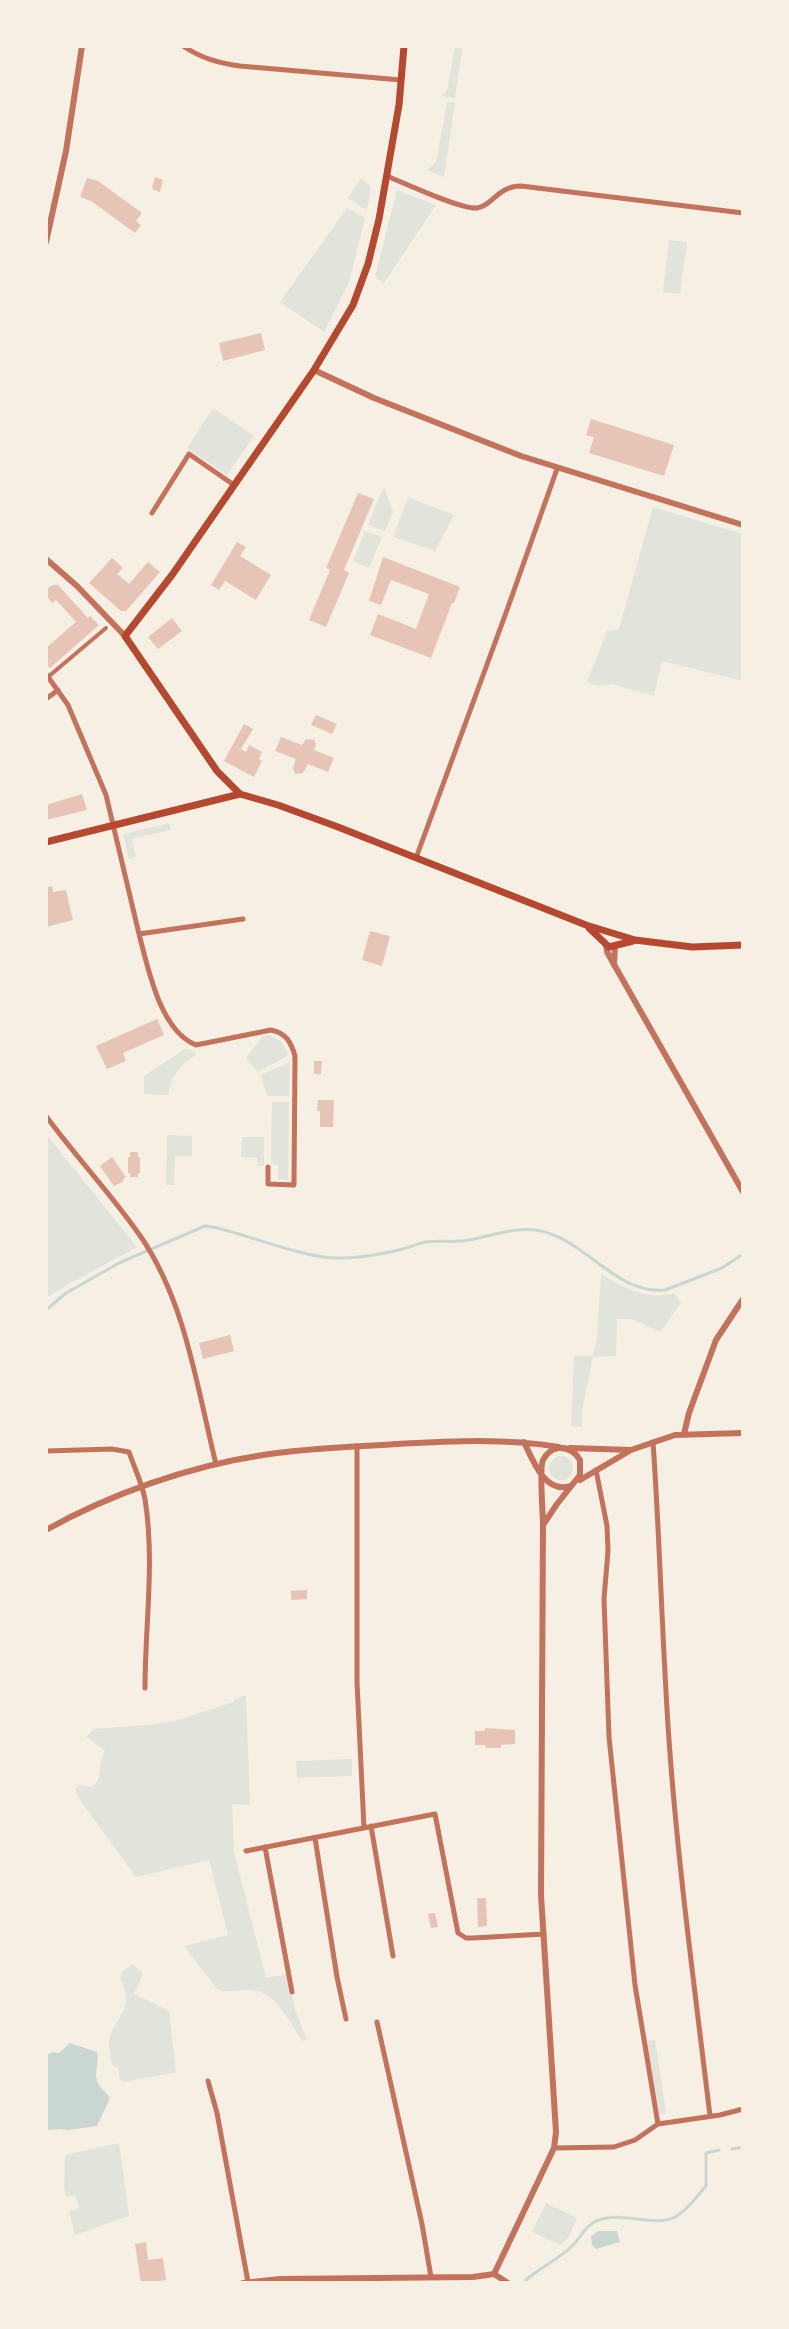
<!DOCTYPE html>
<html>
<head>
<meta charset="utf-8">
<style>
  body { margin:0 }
  #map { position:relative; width:789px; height:2329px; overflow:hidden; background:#f6efe4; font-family:"Roboto Condensed",sans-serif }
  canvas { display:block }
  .frame { position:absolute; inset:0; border:48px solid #f6efe4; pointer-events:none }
</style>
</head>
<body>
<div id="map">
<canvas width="789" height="2329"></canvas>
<div class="frame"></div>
</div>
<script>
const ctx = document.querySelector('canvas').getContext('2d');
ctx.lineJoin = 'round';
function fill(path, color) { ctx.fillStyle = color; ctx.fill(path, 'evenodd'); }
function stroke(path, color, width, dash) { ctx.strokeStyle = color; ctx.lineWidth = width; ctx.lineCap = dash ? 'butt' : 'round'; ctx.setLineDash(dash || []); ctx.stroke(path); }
const green = new Path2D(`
  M455,46H463L455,98L441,96L447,91Z
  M447,102L455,103L444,177L427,170L436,162Z
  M361,178L371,187L367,210L348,198Z
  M397,190L436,205L384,283L375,277Z
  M347,208L365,218L349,282L324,332L280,302Z
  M669,240L687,242L680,294L663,292Z
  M213,408L254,436L227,475L187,448Z
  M384,486L393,512L385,531L368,525Z
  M408,497L454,515L435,551L393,537Z
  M653,507L743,534V681L662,661L654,696L611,684L599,686L587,682L607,631L619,629Z
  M365,531L382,537L369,568L353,561Z
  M169,823L171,830L132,839L136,857L129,859L123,834Z
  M269,1035L282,1042L289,1055L258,1072L246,1058L262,1037Z
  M185,1049L195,1051L196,1055C180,1064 171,1077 168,1095L144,1094V1076Z
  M290,1062L289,1096H267L261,1075Z
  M272,1102H289L288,1180H278V1165L271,1164Z
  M46,1134L137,1247L67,1285L46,1298Z
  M167,1135L192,1136V1156H175L174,1185H166Z
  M242,1137H264V1166H257V1158L241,1157Z
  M601,1274C623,1288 648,1301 675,1293L681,1303L660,1332L632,1319H617L616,1356L593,1357L582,1410V1427L571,1426L574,1356H593L597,1337Z
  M549 1468a12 12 0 1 1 24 0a12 12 0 1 1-24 0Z
  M246,1695L250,1805L232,1804L234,1852L266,1978L287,1974L295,2009L307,2040L302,2041C290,2023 277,1992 252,1990C240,1989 230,1993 218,1990L184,1946L228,1935L209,1860L136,1877L77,1796L75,1789L79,1785L92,1787C105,1777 96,1766 105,1751L86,1737L94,1729L146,1725L175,1721L233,1702L234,1700Z
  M352,1759V1776L297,1778L296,1761Z
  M133,1964L143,1974L134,1994L169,2011L176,2072L125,2082L120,2080L118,2068L112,2065C111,2059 109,2052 109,2046C110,2017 138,2013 120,1978L124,1970Z
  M655,2040L666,2113L660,2114L646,2041Z
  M119,2143L129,2216L75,2235L69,2211L79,2208L75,2195L66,2197L64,2187L65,2155Z
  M546,2203L577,2218L568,2238L560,2245L532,2232Z`);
const water = new Path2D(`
  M70,2043L97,2052C100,2062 94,2071 97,2081C99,2087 106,2092 110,2098L97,2126L68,2130L60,2129L46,2130V2055L53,2052L59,2053Z
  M598,2231H617L620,2242L596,2249L592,2245L591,2236Z`);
const stream = new Path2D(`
  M46,1310L66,1293L121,1262L205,1226L218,1228C252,1237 303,1257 336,1258C358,1259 382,1254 403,1249C411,1247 418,1243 426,1242C440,1240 455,1243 469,1240C490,1236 514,1227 535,1230C584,1236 614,1295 665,1290L722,1268L743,1254
  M732,2149L743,2147
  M526,2280C540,2268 557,2260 571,2247C580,2239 585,2226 596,2221C622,2210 653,2228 675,2217C688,2210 697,2196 706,2186V2153L719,2150`);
const building = new Path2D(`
  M155,177L163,180L160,192L152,189Z
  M87,178L98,181L142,213L136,221L141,225L135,233L91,201L80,197Z
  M261,333L265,350L223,361L219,343Z
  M591,419L674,445L664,476L589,453L594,437L586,435Z
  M358,493L374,499L344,570L349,573L326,627L309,620L330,570L326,568Z
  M237,542L246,547L240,556L271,575L256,600L225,581L219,590L211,585Z
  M383,557L460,587L454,603H452L431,658L370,635L378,614L416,629L429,594L391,580L381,605L369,601Z
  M112,558L123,568L117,574L129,584L148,562L160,572L126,611H121L89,583Z
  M53,585H58L88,618L90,616L99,625L50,668L46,664V648L76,622L56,600L52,603L46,595V589Z
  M172,618L182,631L158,649L148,637Z
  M316,715L337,724L332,734L311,725Z
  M244,724L253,729L241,749L246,752L249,745L262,752L259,759L262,761L254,777L224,761Z
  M281,737L302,745L306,739L314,740L316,744L314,750L334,758L328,772L308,764L303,773L295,774L293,768L296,759L275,751Z
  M82,794L87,810L46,820V805Z
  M52,886L53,892L66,890L73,920L46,927V887Z
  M370,931L390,936L382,966L362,960Z
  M157,1019L164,1035L123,1053L126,1061L107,1069L96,1046Z
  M314,1061H322L321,1074H314Z
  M318,1100H334L333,1127H320V1111H317Z
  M130,1152H138V1157H140V1173H138V1177H130V1173H128V1157H130Z
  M112,1157L126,1177L123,1179L124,1181L114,1186L100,1166Z
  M230,1335L234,1351L203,1359L199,1343Z
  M307,1590V1599L291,1600V1591Z
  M485,1728L515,1730V1744L501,1745V1748H486L485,1745H475V1731H485Z
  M477,1898H486L487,1926L478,1927Z
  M435,1913L438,1927L431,1928L428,1914Z
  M146,2242L148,2260L163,2258L166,2280L160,2281V2283H141L135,2244Z`);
const pedestrian = new Path2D(`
  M48,677L106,628`);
const minor = new Path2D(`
  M183,46C201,58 218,63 240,66L401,80
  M387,176C404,183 462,210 477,208C492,206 498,186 521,186L743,213
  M152,513L189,454L234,485
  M46,674L68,705L106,795L139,934L243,919
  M46,699L58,690
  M416,858L507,610L557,469
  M139,934C148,968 160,1031 196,1045L271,1030C286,1033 291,1042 295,1056L294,1185L268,1184V1167
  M46,1116C76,1157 113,1196 141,1237C186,1303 197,1388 216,1464
  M653,1442C660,1541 662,1641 669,1740C678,1866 695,1991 710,2116
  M357,1446V1682L364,1828
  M46,1451L112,1449L129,1452C134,1467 142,1483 145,1499C155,1562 145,1625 145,1688
  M596,1470L607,1526L608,1551L604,1599L609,1737L635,1985L658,2124
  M371,1826L393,1956
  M315,1838L337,1977L346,2019
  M265,1847L292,1992
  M246,1851L435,1814L458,1933L466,1938H473L544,1934
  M377,2022L422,2224L431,2277
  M208,2081L217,2113L248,2282
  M554,2148L614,2147L635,2140L658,2124L720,2115L743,2109`);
const tertiary = new Path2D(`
  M46,242L66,151L82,46
  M314,370L374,398L521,456L743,525
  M46,559L77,586L125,636
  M606,944L607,952L743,1192
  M614,965L615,946
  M684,1434L689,1413L716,1340L743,1299
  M524,1442C533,1461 545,1494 570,1486
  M570,1448L631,1450
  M580,1480L631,1450L675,1435L743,1433
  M46,1530C110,1494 190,1466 263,1455C307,1448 352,1447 396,1444C451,1441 505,1438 559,1447
  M494,2274L554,2148L556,2132L541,1895L543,1525C543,1512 539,1468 543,1460C546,1454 552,1449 558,1448C568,1447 575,1452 580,1460V1475L557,1504L543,1525
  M494,2274L508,2283
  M243,2283L280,2279L473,2277L494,2274`);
const secondary = new Path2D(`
  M240,794L217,771L125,636L172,575L314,370L353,305L368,264L379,219L399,105L404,46
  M46,842L240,794L278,805L338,827L586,925L635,940L692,947L743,945
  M589,928L609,947L633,941`);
fill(green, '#e2e4dc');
fill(water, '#c9d6d2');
stroke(stream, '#c9d6d2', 3);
fill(building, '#e6c5b7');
stroke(pedestrian, '#c5725c', 4);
stroke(minor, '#c5725c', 5);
stroke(tertiary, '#c5725c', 6);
stroke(secondary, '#b5482f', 7);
</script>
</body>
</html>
